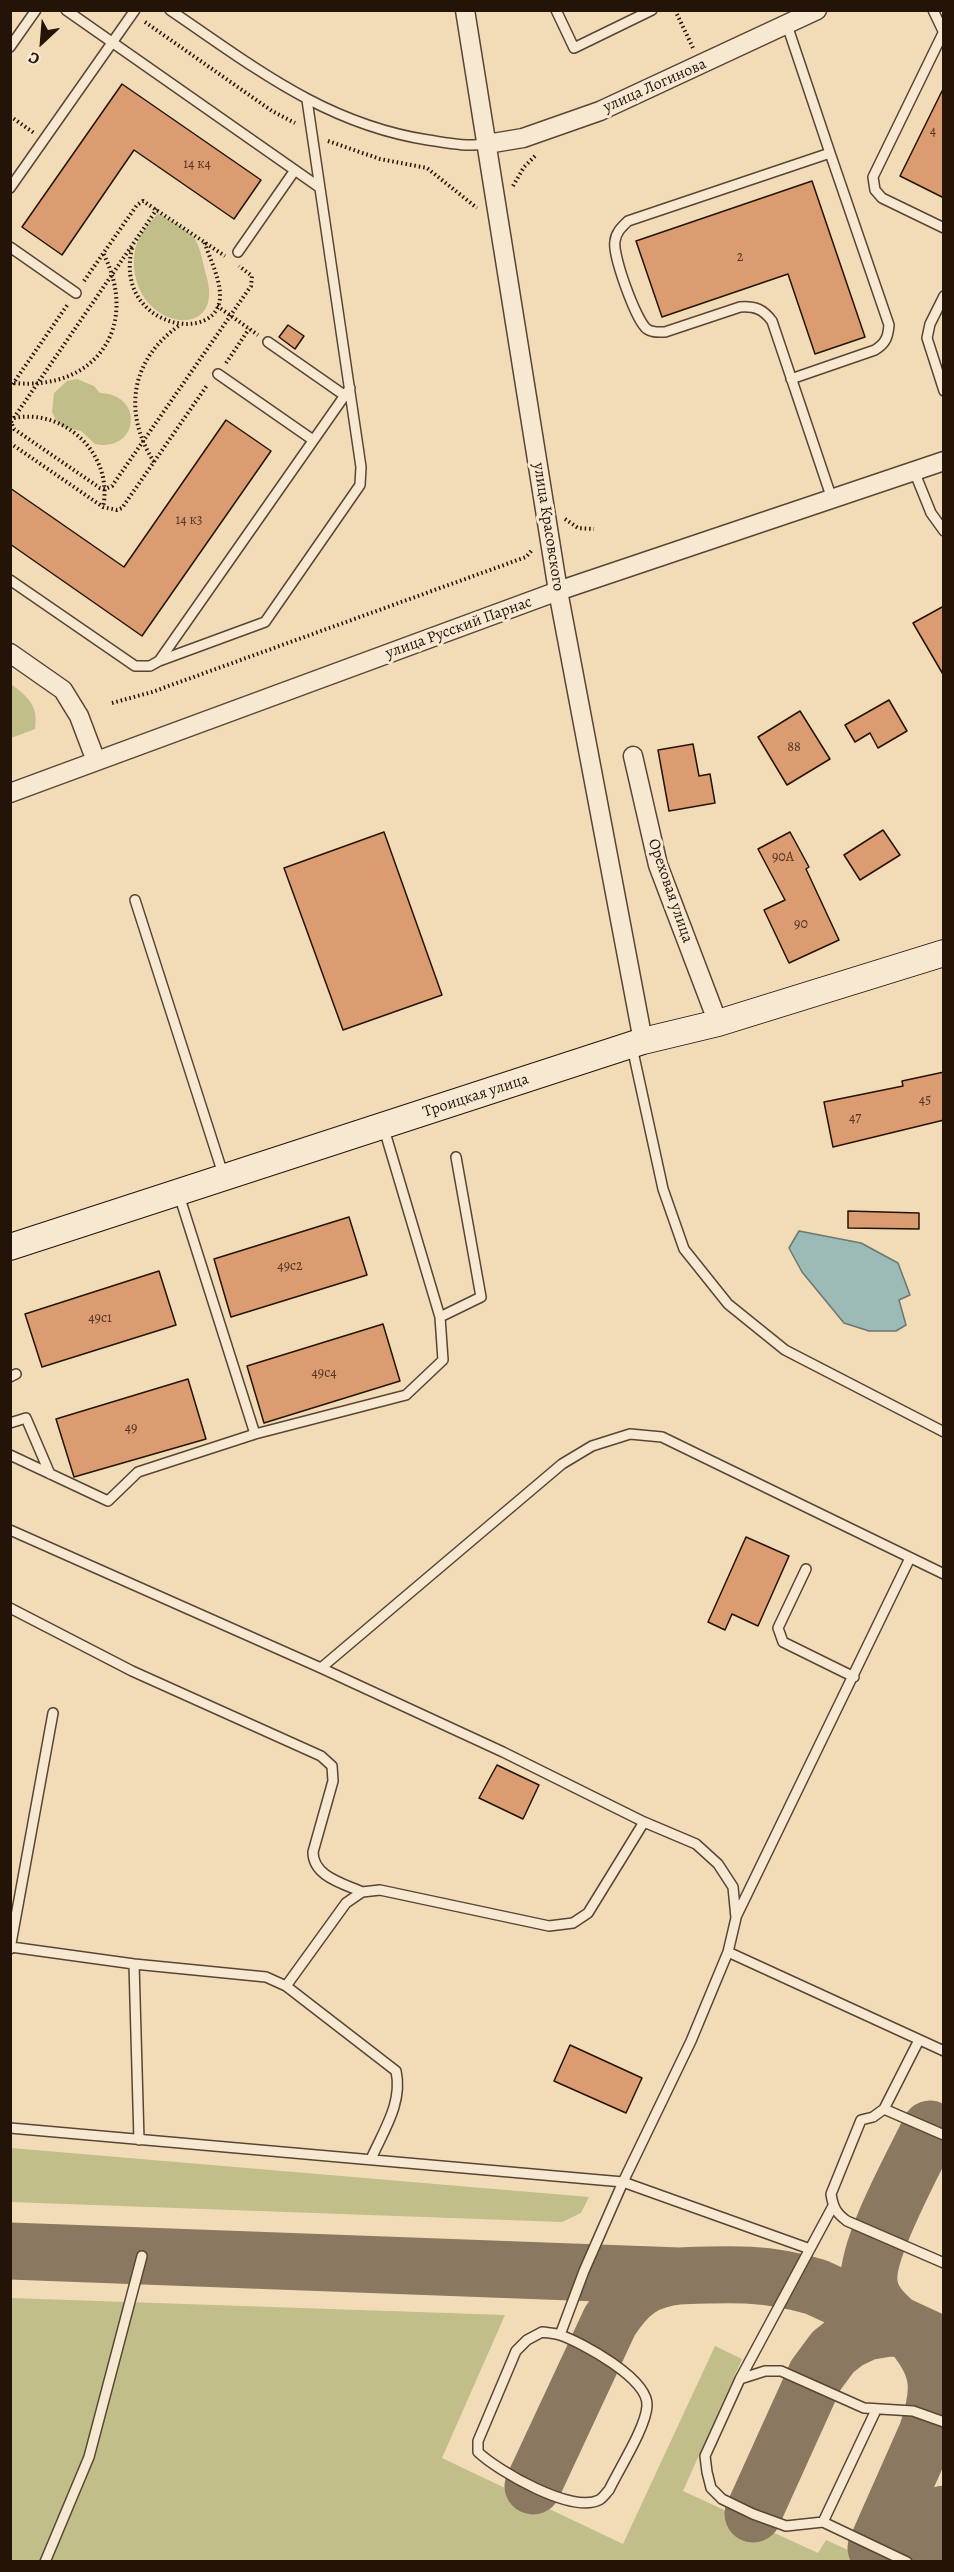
<!DOCTYPE html>
<html>
<head>
<meta charset="utf-8">
<style>
  body { margin:0 }
  #map { position:relative; width:954px; height:2572px; overflow:hidden; background:#f2dcb8; font-family:Alegreya,serif }
  canvas { display:block }
  .frame { position:absolute; inset:0; border:12px solid #241307; pointer-events:none }
  .north { position:absolute; left:12px; top:12px; width:60px; height:60px; -webkit-text-stroke:4px #f7e8d1; paint-order:stroke; rotate:206deg; font-size:16px; font-weight:700; line-height:24px; text-align:center; color:#241307 }
  .north::after { content:''; display:block; margin:auto; width:21px; height:27px; background:#241307; clip-path:polygon(50% 0,100% 100%,50% 72%,0 100%) }
</style>
</head>
<body>
<div id="map">
<canvas width="954" height="2572"></canvas>
<div class="frame"></div>
<div class="north">С</div>
</div>
<script>
const ctx = document.querySelector('canvas').getContext('2d');
ctx.lineJoin = 'round';
function fill(path, color) { ctx.fillStyle = color; ctx.fill(path, 'evenodd'); }
function stroke(path, color, width, dash) { ctx.strokeStyle = color; ctx.lineWidth = width; ctx.lineCap = dash ? 'butt' : 'round'; ctx.setLineDash(dash || []); ctx.stroke(path); }
function drawText(font, color, halo, rows, align = 'center') {
  ctx.font = font + ' Alegreya,serif'; ctx.lineWidth = 6; ctx.setLineDash([]); ctx.textBaseline = 'middle'; ctx.strokeStyle = halo; ctx.fillStyle = color; for (const [text, x, y, turn = 0] of rows) {
    ctx.save(); ctx.translate(x, y); ctx.rotate((+turn || 0) * Math.PI / 180); ctx.textAlign = isNaN(turn) ? turn : align; if (halo) ctx.strokeText(text, 0, 0); ctx.fillText(text, 0, 0); ctx.restore();
  }
}
const green = new Path2D(`
  M158,213C167,219 191,231 195,239C201,249 203,264 206,275C227,341 138,332 134,266C134,258 134,250 137,243C141,232 151,222 158,213Z
  M77,379L94,386L100,393C145,394 139,453 95,444L81,431L63,427L56,420L52,412L54,393L67,381Z
  M11,684C28,697 39,706 35,729L11,738Z
  M11,2148L589,2197L581,2213L562,2222L11,2202Z
  M11,2298L505,2315L442,2458L623,2544L715,2346L742,2359L683,2491L818,2553L826,2540L872,2561L11,2562Z`);
const water = new Path2D(`
  M799,1231L861,1243L898,1263L910,1295L899,1300L906,1325L896,1331H869L844,1323L802,1272L789,1248Z`);
const taxiway = new Path2D(`
  M10,2251L679,2276C730,2274 766,2272 816,2287L944,2346
  M895,2323C883,2312 870,2300 869,2282C866,2248 914,2163 930,2129
  M533,2486L610,2321C629,2292 644,2280 679,2276
  M753,2514L816,2375L833,2352L847,2341L866,2332L890,2328L909,2330C941,2366 942,2389 927,2433
  M876,2548L927,2433L944,2405
  M922,2562L944,2514`);
const building = new Path2D(`
  M122,84L261,180L234,219L134,150L62,255L22,227Z
  M944,87V198L900,176Z
  M812,181L865,337L815,354L788,274L662,317L636,241Z
  M288,325L304,336L295,349L279,337Z
  M226,420L271,451L142,636L10,544V488L124,567Z
  M944,606V676L913,623Z
  M889,700L907,731L878,748L870,733L855,742L845,725Z
  M800,711L830,759L787,785L758,737Z
  M693,744L699,776L710,774L715,803L669,811L658,750Z
  M883,830L900,855L860,880L844,855Z
  M384,832L442,995L343,1030L284,868Z
  M790,832L809,867L806,869L839,940L789,963L764,910L785,900L758,849Z
  M944,1072V1120L833,1147L824,1102L903,1086L902,1081Z
  M848,1211L919,1213V1229L848,1228Z
  M349,1217L367,1275L231,1317L214,1259Z
  M159,1271L176,1325L42,1367L25,1314Z
  M383,1324L400,1381L264,1423L247,1366Z
  M188,1379L206,1439L74,1477L56,1419Z
  M746,1537L789,1556L758,1626L732,1614L725,1630L708,1622Z
  M497,1765L539,1785L523,1819L479,1798Z
  M570,2045L642,2078L626,2113L554,2081Z`);
const path = new Path2D(`
  M675,10L693,48
  M145,22L272,111L295,123
  M10,116L34,133
  M328,141L380,159L427,168L477,208
  M513,186L524,167L535,156
  M157,209L11,422L14,429L100,488L105,489L112,486L251,286L252,276L239,266
  M132,248C113,329 221,346 220,295C220,278 209,257 204,241
  M84,281L137,205L143,201L225,256
  M217,306L258,335
  M226,363L249,329
  M14,383C95,391 141,327 103,253
  M10,388L68,304
  M14,418C65,408 114,455 103,507
  M10,443L103,507L117,510L122,508L208,384
  M154,462C122,412 131,359 180,325
  M565,519L578,528L594,529
  M112,703L152,692L526,557L533,549`);
const lane = new Path2D(`
  M66,10L319,187
  M170,10C254,67 325,124 428,140C448,143 466,147 487,144
  M556,10L574,48L652,10
  M933,10L943,31
  M787,25L830,153L628,221C622,227 616,232 615,241C612,254 636,321 647,329C652,333 659,332 665,332L740,307C755,306 763,309 772,321L832,499
  M944,31L873,177L875,190L882,198L944,228
  M10,47L36,10
  M10,188L135,10
  M10,247L76,293
  M238,252L295,170
  M944,296L930,324L927,338L944,391
  M268,342L344,395
  M218,374L313,440
  M791,379L875,350C886,343 888,337 889,325L830,153
  M914,471L931,513L944,531
  M10,580L135,666H150L159,661L350,388
  M159,661L265,622L360,485L361,467L307,100
  M135,900L224,1177
  M632,1047L663,1189L684,1249L728,1304L785,1350L944,1432
  M179,1195L255,1434L406,1395L443,1360L440,1317L384,1129
  M440,1317L481,1297L456,1157
  M10,1377L16,1374
  M10,1423L26,1418L50,1474
  M10,1455L108,1501L138,1472L255,1434
  M10,1530L321,1668L503,1752L644,1822L696,1844L718,1864L733,1887L736,1918L728,1952L691,2041L623,2182L584,2271L560,2335
  M806,1569L778,1628L783,1642L854,1677
  M10,1608L132,1671L321,1756L332,1766L333,1781L313,1852C313,1876 342,1883 362,1892
  M321,1668L562,1464L592,1446L630,1434L662,1437L944,1574
  M736,1917L910,1558
  M11,1947L134,1964L266,1977L286,1986L396,2071C403,2102 384,2130 371,2159
  M10,1949L53,1713
  M728,1952L944,2051
  M134,1964L139,2140
  M286,1986L346,1903L362,1892L380,1890L549,1926L573,1923L588,1913L644,1822
  M919,2040L884,2109L873,2117L861,2120L831,2194C833,2207 836,2213 847,2221L944,2263
  M884,2109L944,2135
  M10,2128L623,2182L810,2249
  M833,2206L740,2379L705,2456L707,2472L711,2488L722,2499L753,2514L786,2526L823,2522L907,2562
  M542,2332C548,2333 554,2333 560,2335C583,2343 649,2379 647,2406C646,2427 619,2469 609,2490C606,2493 603,2498 599,2500C572,2514 498,2471 478,2452V2441L516,2351L527,2340Z
  M740,2379L765,2371H781L864,2408L913,2411L944,2422
  M823,2522L876,2410
  M45,2562L89,2457L142,2256`);
const street = new Path2D(`
  M465,10L558,591L643,1041
  M487,144L523,138L600,111L817,10
  M10,653L63,690L79,716L96,761
  M633,756L658,865L718,1023
  M10,793L558,591L944,461`);
const secondary = new Path2D(`
  M10,1247L643,1041L718,1023L944,953`);
const numberNames = [
  ["4",933,132],
  ["14 к4",197,165],
  ["2",740,258],
  ["14 к3",189,521],
  ["88",794,748],
  ["90А",783,858],
  ["90",801,925],
  ["45",925,1101],
  ["47",855,1119],
  ["49с2",290,1267],
  ["49с1",100,1319],
  ["49с4",324,1374],
  ["49",131,1429]
];
const streetNames = [
  ["улица Логинова",655,86,-24],
  ["улица Красовского",548,527,81],
  ["улица Русский Парнас",459,628,-20],
  ["Ореховая улица",670,891,71],
  ["Троицкая улица",476,1096,-18]
];
fill(green, '#c1be8a');
fill(water, '#9cbab6');
stroke(water, '#6c7770', 1.5);
stroke(taxiway, '#8b7860', 57);
fill(building, '#db9c72');
stroke(building, '#241307', 1.5);
stroke(lane, '#584533', 12);
stroke(street, '#584533', 21);
stroke(secondary, '#241307', 28);
stroke(path, '#241307', 4, [1.5, 3]);
stroke(lane, '#f7e8d1', 9);
stroke(street, '#f7e8d1', 18);
stroke(secondary, '#f7e8d1', 26);
drawText('14px', '#523522', null, numberNames);
drawText('16px', '#241307', '#f7e8d1', streetNames);
</script>
</body>
</html>
